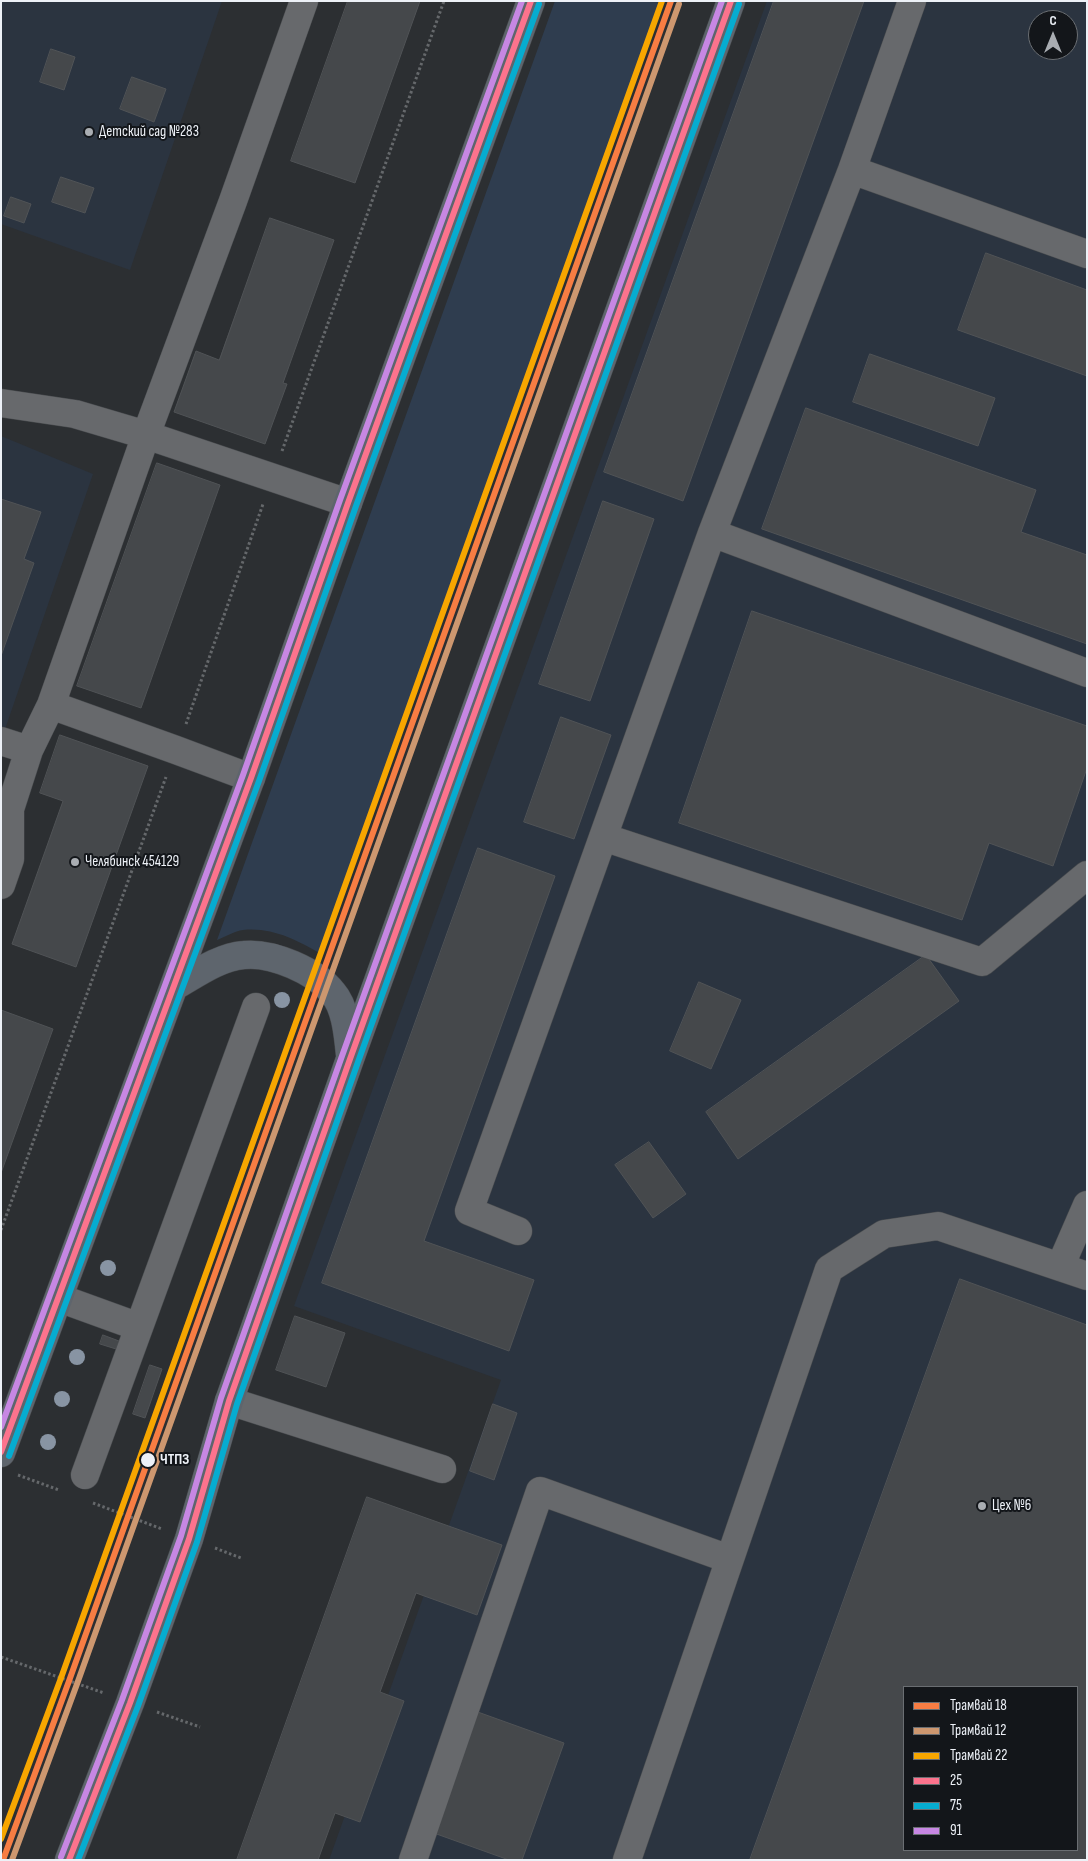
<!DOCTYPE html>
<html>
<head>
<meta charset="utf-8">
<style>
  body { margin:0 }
  #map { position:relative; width:1088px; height:1861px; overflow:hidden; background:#2c2f32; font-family:"Sofia Sans Condensed",sans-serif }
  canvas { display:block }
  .frame { position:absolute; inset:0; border:2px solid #edf1f7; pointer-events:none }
  .legend { position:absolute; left:903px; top:1686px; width:175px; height:165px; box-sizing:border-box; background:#13161a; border:1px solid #6a6e72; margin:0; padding:6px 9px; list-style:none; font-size:15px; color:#edf1f7 }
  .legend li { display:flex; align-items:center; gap:10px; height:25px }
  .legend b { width:25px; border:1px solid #6a6e72 }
  .north { position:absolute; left:1028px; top:10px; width:50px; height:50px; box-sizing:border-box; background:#13161a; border:1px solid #6a6e72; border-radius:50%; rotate:0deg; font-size:14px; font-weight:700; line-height:20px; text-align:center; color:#edf1f7 }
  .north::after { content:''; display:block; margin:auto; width:18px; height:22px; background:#a9adb2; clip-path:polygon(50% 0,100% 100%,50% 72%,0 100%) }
</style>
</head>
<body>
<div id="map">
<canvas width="1088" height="1861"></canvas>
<div class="frame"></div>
<ul class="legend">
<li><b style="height:6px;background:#f77d43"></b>Трамвай 18</li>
<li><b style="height:6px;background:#cd976f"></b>Трамвай 12</li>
<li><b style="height:6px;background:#f7a600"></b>Трамвай 22</li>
<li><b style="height:6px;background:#fc738d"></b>25</li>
<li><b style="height:6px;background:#06acd0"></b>75</li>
<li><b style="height:6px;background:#c787e3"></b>91</li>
</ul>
<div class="north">С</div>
</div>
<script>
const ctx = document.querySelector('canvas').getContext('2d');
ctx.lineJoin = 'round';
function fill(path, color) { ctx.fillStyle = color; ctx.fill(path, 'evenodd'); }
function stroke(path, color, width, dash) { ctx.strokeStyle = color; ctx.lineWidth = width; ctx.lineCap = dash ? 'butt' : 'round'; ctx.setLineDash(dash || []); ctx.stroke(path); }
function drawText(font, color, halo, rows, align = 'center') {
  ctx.font = font + ' "Sofia Sans Condensed",sans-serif'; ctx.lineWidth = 4; ctx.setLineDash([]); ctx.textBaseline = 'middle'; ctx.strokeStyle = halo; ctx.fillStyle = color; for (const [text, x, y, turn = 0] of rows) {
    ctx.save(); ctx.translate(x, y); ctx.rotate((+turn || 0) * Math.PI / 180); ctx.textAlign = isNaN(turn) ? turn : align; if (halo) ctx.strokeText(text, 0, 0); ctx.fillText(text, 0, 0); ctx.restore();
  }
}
const built = new Path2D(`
  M1,1H222L130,270L1,224Z
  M767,1H1087V1860H329L501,1380L294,1306ZM1038,20H1068V50H1038ZM904,1687H1077V1850H904Z
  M1,436L93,474L3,735L1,734Z`);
const green = new Path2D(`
  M555,1H663L321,954C297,940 272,927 243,930C235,931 225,937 217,940Z`);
const building = new Path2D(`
  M348,1H420L355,183L291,161Z
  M774,1H864L683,501L604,472Z
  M51,49L75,57L64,90L40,82Z
  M132,77L166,89L154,122L120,109Z
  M61,177L94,188L85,213L52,202Z
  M11,197L31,204L24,223L4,216Z
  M270,218L334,240L283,383L287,384L265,444L174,412L196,351L219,360Z
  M986,253L1087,290V376L958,330Z
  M870,354L995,398L978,446L853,402Z
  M806,408L1036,490L1021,532L1087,555V644L762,529Z
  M157,463L220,485L141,708L77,686Z
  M1,499L41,512L24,559L34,563L1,656Z
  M603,501L654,519L590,701L539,684Z
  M752,611L1087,726V768L1053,866L989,843L962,920L679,823Z
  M561,717L611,735L574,839L524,822Z
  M60,735L148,766L76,967L12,944L63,801L40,793Z
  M478,848L555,876L424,1241L534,1280L509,1351L322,1283Z
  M926,955L959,1001L738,1159L706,1112Z
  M699,982L741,1000L711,1069L670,1051Z
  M1,1010L53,1029L1,1173Z
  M649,1142L686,1194L653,1218L615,1165Z
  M960,1279L1087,1325V1860H750ZM904,1687H1077V1850H904Z
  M295,1316L345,1333L326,1387L276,1370Z
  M103,1335L119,1341L116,1349L100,1344Z
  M150,1365L162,1369L145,1418L133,1414Z
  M493,1404L517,1413L494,1480L470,1471Z
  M367,1497L502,1545L477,1615L416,1593L380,1692L404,1701L360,1822L335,1813L318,1860H237Z
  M475,1711L564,1743L522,1860H509L431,1832Z`);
const path = new Path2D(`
  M282,451L444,1
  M186,724L263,504
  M1,1230L166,777
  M18,1475L59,1490
  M93,1503L162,1529
  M215,1548L241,1558
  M1,1657L104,1693
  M157,1712L200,1727`);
const minor = new Path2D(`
  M852,170L1087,254
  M1,403L75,414L146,435L348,503
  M712,533L1087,673
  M51,705L176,750L251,778
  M1,741L29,750
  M603,837L982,962L1087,875
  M1,885L10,859V809L29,750L51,705L146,435L233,201L304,1
  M518,1231L469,1211L712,533L852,170L912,1
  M1060,1267L1087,1205
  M59,1298L139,1327
  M229,1401L442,1469
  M85,1475L256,1007
  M413,1860L540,1491L729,1559
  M627,1860L829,1269L884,1234L938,1226L1087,1276`);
const major = new Path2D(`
  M175,986C196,974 219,957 244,955C272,952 316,971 333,993C346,1008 348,1036 350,1055
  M1,1453L251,778L348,503L531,1
  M69,1860L130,1703L189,1539L229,1401L350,1059L731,1`);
const bus1 = new Path2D(`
  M1,1452L251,778L348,503L531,1
  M69,1860L130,1703L189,1539L229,1401L350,1059L731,1`);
const bus2 = new Path2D(`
  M9,1456L259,781L356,506L539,4
  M78,1860L138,1706L197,1542L237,1404L358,1062L739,4`);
const bus3 = new Path2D(`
  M1,1427L243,775L340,500L522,1
  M61,1857L122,1700L181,1536L221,1398L342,1056L722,1`);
const tram1 = new Path2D(`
  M3,1860L69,1681L671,1`);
const tram2 = new Path2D(`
  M12,1860L77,1684L679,4`);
const tram3 = new Path2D(`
  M1,1839L61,1678L662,1`);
const trees = [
  [282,1000],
  [108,1268],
  [77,1357],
  [62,1399],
  [48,1442]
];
const markers = [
  [89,132,5,"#a9adb2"],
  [75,862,5,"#a9adb2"],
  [148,1460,8,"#edf1f7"],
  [982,1506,5,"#a9adb2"]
];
const poiNames = [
  ["Детский сад №283",99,132],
  ["Челябинск 454129",85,862],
  ["Цех №6",992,1506]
];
const stopNames = [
  ["ЧТПЗ",160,1460]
];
fill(built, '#2b3440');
fill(green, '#2f3d4f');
fill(building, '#45484b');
stroke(building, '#505356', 1);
stroke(minor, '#484b4e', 29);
stroke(major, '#484b4e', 29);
stroke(path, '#65686b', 3, [2.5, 2.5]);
stroke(minor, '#67696c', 28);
stroke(major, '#5e656d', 28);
stroke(bus1, '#fc738d', 6);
stroke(bus2, '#06acd0', 6);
stroke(bus3, '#c787e3', 6);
stroke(tram1, '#f77d43', 6);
stroke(tram2, '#cd976f', 6);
stroke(tram3, '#f7a600', 6);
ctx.fillStyle = '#8894a3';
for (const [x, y] of trees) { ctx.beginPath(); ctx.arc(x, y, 8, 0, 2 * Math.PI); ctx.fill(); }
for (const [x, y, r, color] of markers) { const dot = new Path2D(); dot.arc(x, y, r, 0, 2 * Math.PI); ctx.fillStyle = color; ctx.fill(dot); stroke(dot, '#13161a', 2); }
drawText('15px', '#edf1f7', '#13161a', poiNames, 'left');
drawText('bold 15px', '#edf1f7', '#13161a', stopNames, 'left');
</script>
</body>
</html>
